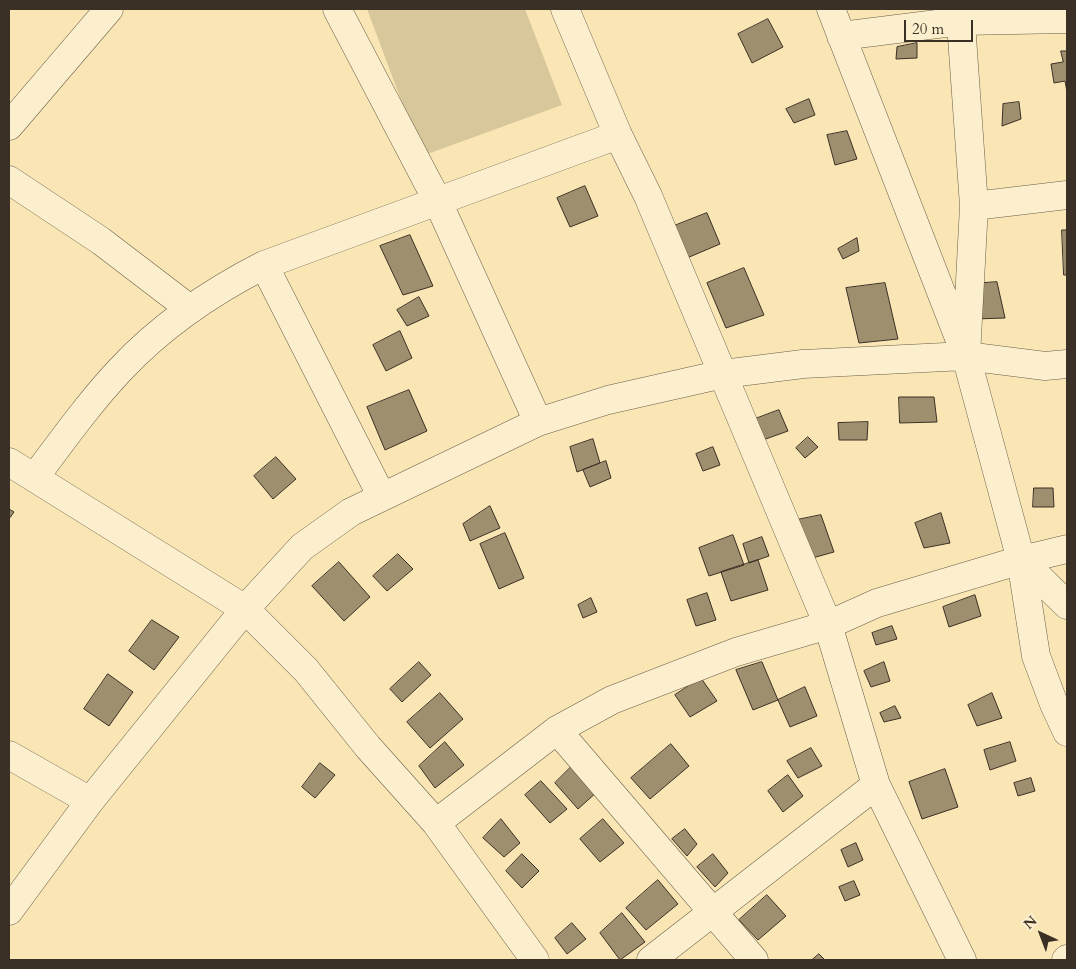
<!DOCTYPE html>
<html>
<head>
<meta charset="utf-8">
<style>
  body { margin:0 }
  #map { position:relative; width:1076px; height:969px; overflow:hidden; background:#f9e6b4; font-family:Cardo,serif }
  canvas { display:block }
  .frame { position:absolute; inset:0; border:10px solid #3b3025; pointer-events:none }
  .north { position:absolute; left:1016px; top:909px; width:50px; height:50px; -webkit-text-stroke:4px #fbefce; paint-order:stroke; rotate:317deg; font-size:14px; font-weight:700; line-height:20px; text-align:center; color:#3b3025 }
  .north::after { content:''; display:block; margin:auto; width:18px; height:22px; background:#3b3025; clip-path:polygon(50% 0,100% 100%,50% 72%,0 100%) }
  .scale { position:absolute; left:904px; top:20px; width:69px; height:22px; box-sizing:border-box; border:2px solid #3b3025; border-top:0; padding-left:6px; font-size:15px; line-height:18px; white-space:nowrap; color:#3b3025; -webkit-text-stroke:4px #fbefce; paint-order:stroke }
</style>
</head>
<body>
<div id="map">
<canvas width="1076" height="969"></canvas>
<div class="frame"></div>
<div class="north">N</div>
<div class="scale">20 m</div>
</div>
<script>
const ctx = document.querySelector('canvas').getContext('2d');
ctx.lineJoin = 'round';
function fill(path, color) { ctx.fillStyle = color; ctx.fill(path, 'evenodd'); }
function stroke(path, color, width, dash) { ctx.strokeStyle = color; ctx.lineWidth = width; ctx.lineCap = dash ? 'butt' : 'round'; ctx.setLineDash(dash || []); ctx.stroke(path); }
const green = new Path2D(`
  M367,9H525L562,105L422,156Z`);
const building = new Path2D(`
  M768,19L783,47L752,63L738,34Z
  M917,43V58L896,59L897,47Z
  M1061,51H1067V92L1065,81L1054,83L1051,64L1063,62Z
  M809,99L815,115L794,123L786,109Z
  M1019,102L1021,119L1002,126L1003,104Z
  M847,131L857,159L835,165L827,135Z
  M585,186L598,216L570,227L557,198Z
  M707,213L720,244L687,258L674,226Z
  M1062,230H1067V275H1064Z
  M410,235L433,286L403,295L380,246Z
  M857,238L859,251L843,259L838,249Z
  M744,268L764,315L726,328L707,283Z
  M997,282L1005,318L975,319L972,284Z
  M885,283L898,339L859,343L846,288Z
  M419,297L429,316L407,326L397,310Z
  M400,331L412,358L386,371L373,345Z
  M409,390L427,431L385,450L367,407Z
  M899,397H934L937,422L900,423Z
  M779,410L788,431L763,440L755,419Z
  M868,422L867,440H839L838,423Z
  M808,437L818,447L805,458L796,448Z
  M593,439L600,463L577,472L570,447Z
  M713,447L720,465L703,471L696,454Z
  M276,457L296,479L273,499L254,476Z
  M606,461L611,478L590,487L583,470Z
  M1034,488H1053L1054,507H1033Z
  M490,506L500,528L470,541L463,524Z
  M9,509L14,512L9,519Z
  M941,513L950,543L924,548L915,523Z
  M821,515L834,552L805,560L792,521Z
  M505,533L524,578L499,589L480,544Z
  M733,535L744,565L709,576L699,548Z
  M762,537L769,556L749,563L743,544Z
  M398,554L413,569L387,591L373,576Z
  M758,560L768,590L731,601L721,572Z
  M339,562L370,597L344,621L312,586Z
  M707,593L716,620L696,626L687,600Z
  M975,595L981,616L949,627L943,607Z
  M591,598L597,612L583,618L578,605Z
  M152,620L179,637L154,670L129,651Z
  M892,626L897,639L876,645L872,633Z
  M419,662L431,675L402,702L390,689Z
  M762,662L778,700L753,710L736,670Z
  M884,662L890,681L871,687L864,671Z
  M108,674L133,692L109,726L84,709Z
  M701,678L717,701L690,717L675,695Z
  M805,687L817,716L790,727L778,700Z
  M440,693L463,719L430,748L407,722Z
  M992,693L1002,718L977,726L968,705Z
  M895,706L901,718L884,722L880,713Z
  M445,742L464,765L435,788L419,766Z
  M1010,742L1016,761L990,770L984,750Z
  M671,744L689,766L650,799L631,778Z
  M811,748L822,766L798,778L787,761Z
  M320,763L335,775L315,798L302,787Z
  M575,763L598,791L578,809L555,783Z
  M945,769L958,807L922,819L909,782Z
  M788,775L803,796L783,812L768,791Z
  M1031,778L1035,791L1018,796L1014,783Z
  M541,781L567,809L550,823L525,795Z
  M501,819L520,843L504,857L483,838Z
  M603,819L624,843L600,862L580,839Z
  M685,829L697,844L687,856L672,839Z
  M856,843L863,860L848,867L841,850Z
  M522,854L539,871L522,888L506,871Z
  M713,854L728,873L715,887L697,867Z
  M658,880L678,904L646,930L626,908Z
  M854,881L860,895L845,901L839,887Z
  M767,895L786,916L758,940L739,920Z
  M622,913L645,942L620,960L600,933Z
  M572,923L586,939L567,954L555,938Z
  M819,954L825,960H812Z`);
const minor = new Path2D(`
  M337,9L438,202L538,422
  M565,9L618,135L648,196L828,625L876,785L962,960
  M831,9L966,356L1021,560L1036,656L1054,704L1067,732
  M960,9L974,206L966,356L1045,366L1067,364
  M841,36L961,21L1067,19
  M9,126L109,9
  M9,180L101,241L190,309
  M974,206L1067,195
  M264,265L382,497
  M9,462L245,609L306,670L368,747L436,823L535,960
  M35,477C62,441 89,403 120,370C161,326 211,292 264,265L618,135
  M1021,560L1067,605
  M557,730L754,960
  M9,755L90,801
  M436,823L557,730L612,700L736,652L828,625L877,603L1021,560L1067,549
  M9,911L90,801L245,609L302,547L351,512L538,422L608,400L723,374L803,364L966,356
  M651,960L876,785
  M1066,960L1067,959`);
fill(green, '#d9c79c');
fill(building, '#9e8f6f');
stroke(building, '#3b3025', 1);
stroke(minor, '#6a5e49', 29);
stroke(minor, '#fbefce', 28);
</script>
</body>
</html>
